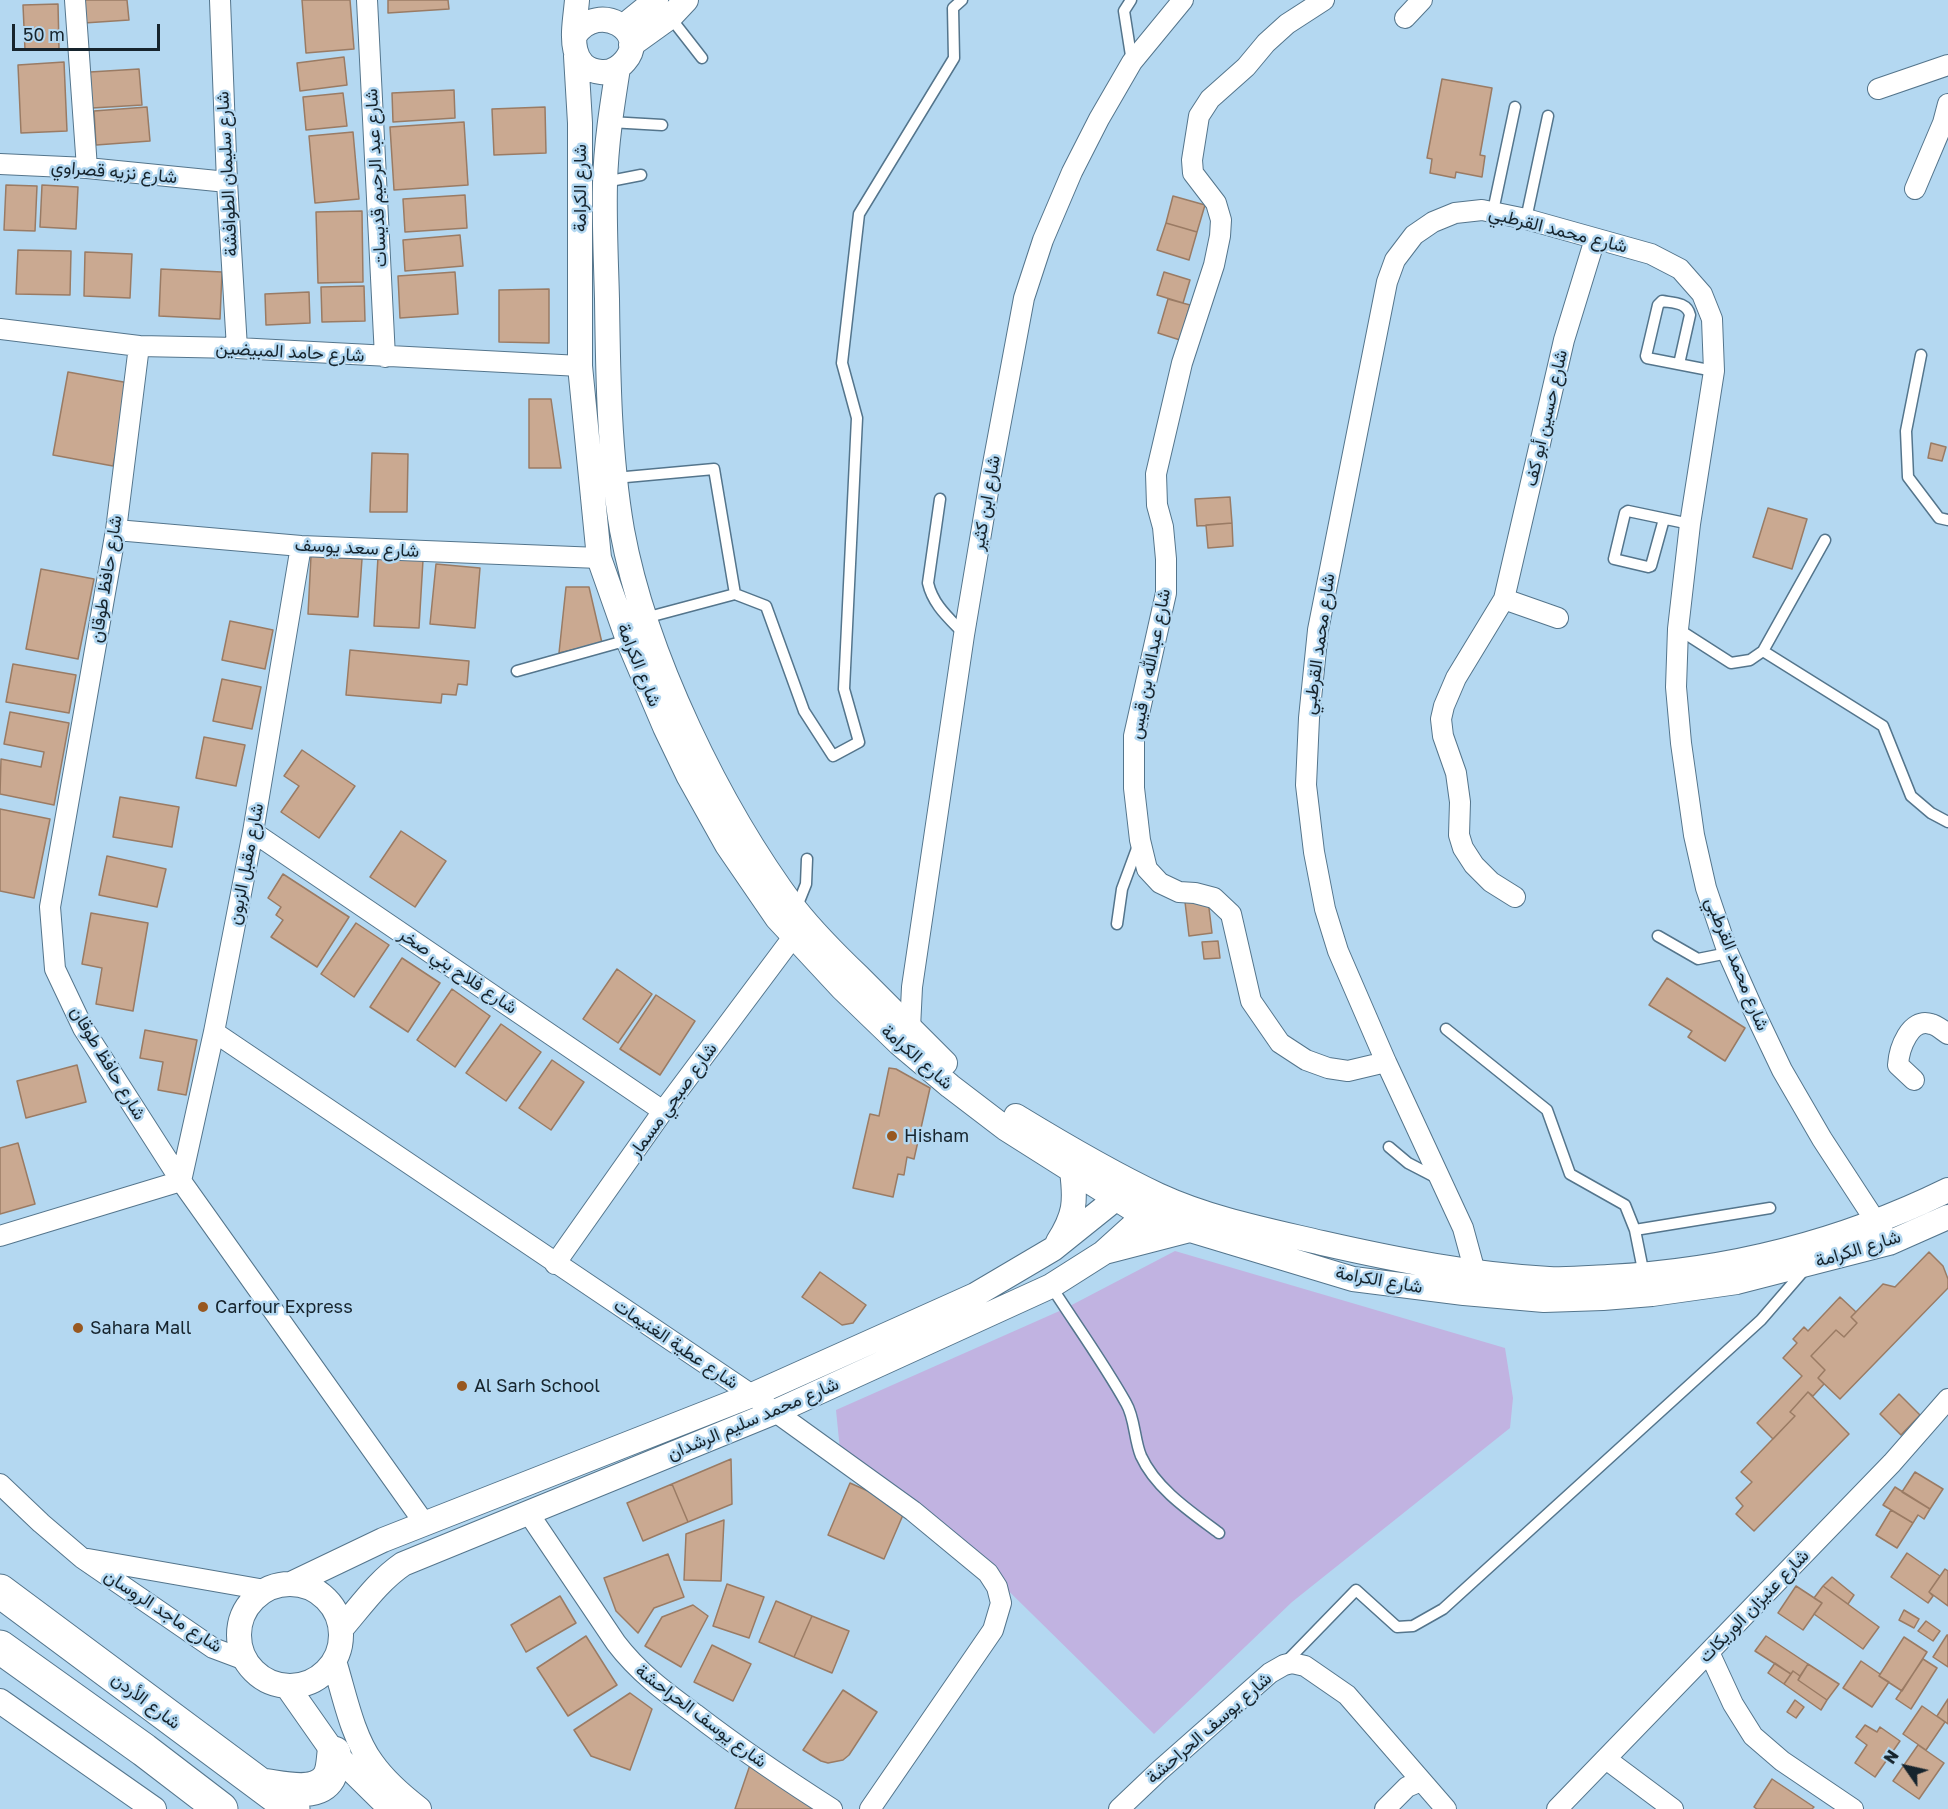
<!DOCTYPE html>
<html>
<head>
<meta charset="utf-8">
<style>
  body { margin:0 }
  #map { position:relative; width:1948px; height:1809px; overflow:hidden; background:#b4d8f1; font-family:"Golos Text",sans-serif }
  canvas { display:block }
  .north { position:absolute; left:1876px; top:1737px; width:60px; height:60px; -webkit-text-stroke:4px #b4d8f1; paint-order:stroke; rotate:304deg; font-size:16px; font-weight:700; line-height:24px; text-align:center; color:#16242d }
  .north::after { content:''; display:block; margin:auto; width:21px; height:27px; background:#16242d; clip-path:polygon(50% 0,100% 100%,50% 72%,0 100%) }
  .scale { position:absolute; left:12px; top:24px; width:148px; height:27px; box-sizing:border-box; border:3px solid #16242d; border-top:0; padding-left:8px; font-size:18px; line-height:21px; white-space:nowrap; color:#16242d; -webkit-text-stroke:4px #b4d8f1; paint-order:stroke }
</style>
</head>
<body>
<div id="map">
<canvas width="1948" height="1809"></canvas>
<div class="north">N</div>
<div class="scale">50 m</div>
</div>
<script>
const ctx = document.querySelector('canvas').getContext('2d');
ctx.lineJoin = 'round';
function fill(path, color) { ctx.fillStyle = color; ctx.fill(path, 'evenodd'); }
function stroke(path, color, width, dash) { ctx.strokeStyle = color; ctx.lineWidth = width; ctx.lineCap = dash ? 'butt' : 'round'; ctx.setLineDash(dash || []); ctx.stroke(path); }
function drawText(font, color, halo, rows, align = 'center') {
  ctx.font = font + ' "Golos Text",Vazirmatn,sans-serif'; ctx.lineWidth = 5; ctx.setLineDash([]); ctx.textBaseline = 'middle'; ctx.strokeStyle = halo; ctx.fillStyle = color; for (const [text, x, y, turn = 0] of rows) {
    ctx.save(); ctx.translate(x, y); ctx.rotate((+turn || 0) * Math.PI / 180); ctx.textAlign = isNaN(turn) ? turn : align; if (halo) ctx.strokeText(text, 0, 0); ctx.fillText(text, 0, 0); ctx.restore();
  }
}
const green = new Path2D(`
  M1175,1251L1505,1348L1513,1398L1510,1428L1292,1602L1154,1734L970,1553L840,1450L836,1410L1064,1309Z`);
const building = new Path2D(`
  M82,0H127L129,20L84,23Z
  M302,0H350L354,49L306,53Z
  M388,0H448L449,9L388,13Z
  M58,4L59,49L25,50L23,5Z
  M344,57L347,85L300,91L297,63Z
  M64,62L67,131L21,133L18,65Z
  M139,69L142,105L92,108L90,72Z
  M1442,79L1492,88L1480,155L1485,156L1482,177L1456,172L1455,178L1430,173L1432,159L1427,158Z
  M454,90L455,118L393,122L392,93Z
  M343,93L347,126L306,130L303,97Z
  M147,107L150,141L96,145L94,111Z
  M545,107L546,153L494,155L492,109Z
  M464,122L468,185L394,190L390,127Z
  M353,132L359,199L315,203L309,136Z
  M6,185L37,186L35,231L4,230Z
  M42,185L78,187L76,229L40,227Z
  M465,195L467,228L405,232L403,199Z
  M1173,196L1205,205L1197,232L1166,223Z
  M362,211L363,282L318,283L316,212Z
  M1166,223L1197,232L1189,260L1157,250Z
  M460,235L463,266L405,271L403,240Z
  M18,250L71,251L70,295L16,294Z
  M85,252L132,254L130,298L84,296Z
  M161,269L222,272L220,319L159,316Z
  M455,272L458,314L400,318L398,276Z
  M1164,272L1190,280L1183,303L1157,295Z
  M364,286L365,321L322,322L321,287Z
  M549,289V343L499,342V290Z
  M309,292L310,323L266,325L265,294Z
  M1168,299L1190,305L1180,340L1158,333Z
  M68,372L129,383L113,466L53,455Z
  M529,399H551L561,468H529Z
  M1931,443L1946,447L1942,461L1928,458Z
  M372,453L408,454L407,512H370Z
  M1230,497L1232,523L1197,526L1195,499Z
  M1768,508L1807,519L1792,569L1753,557Z
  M1232,523L1233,546L1208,548L1206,525Z
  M311,556L362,559L358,617L308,614Z
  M378,557L423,560L419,628L374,626Z
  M436,564L480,568L475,628L430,624Z
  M41,569L94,579L78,659L26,649Z
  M566,587H589L602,643L559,653Z
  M230,621L273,630L265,669L222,660Z
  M350,650L469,661L467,685L458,684L456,695L442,694L441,703L346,695Z
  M13,664L76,675L69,713L6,702Z
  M222,679L261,687L252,729L213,721Z
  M10,712L69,723L54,805L0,794L1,759L41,767L44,752L4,744Z
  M204,737L245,745L236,786L196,778Z
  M302,750L355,786L319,838L281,812L299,786L284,776Z
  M120,797L179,807L172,847L113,837Z
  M0,809L50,819L34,898L0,891Z
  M401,831L446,861L415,907L370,877Z
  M107,856L166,869L157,907L99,895Z
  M283,874L349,917L317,967L271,937L283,920L276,915L281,907L268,898Z
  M1208,900L1212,933L1189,936L1185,902Z
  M91,913L148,923L133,1011L96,1004L102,968L82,964Z
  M356,923L389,945L354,997L321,974Z
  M1218,941L1220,958L1204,959L1202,942Z
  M402,958L440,983L408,1032L370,1007Z
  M617,969L652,994L618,1043L583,1019Z
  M1667,978L1745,1028L1725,1061L1688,1037L1692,1031L1649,1005Z
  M452,989L490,1016L455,1067L417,1040Z
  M656,995L695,1021L660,1075L620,1049Z
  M501,1024L541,1052L506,1101L466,1073Z
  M145,1030L197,1040L186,1095L158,1090L163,1062L140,1058Z
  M552,1060L584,1082L551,1130L519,1108Z
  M77,1065L86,1102L26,1118L17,1081Z
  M889,1068L896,1069L930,1088L914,1159L907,1157L904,1175L898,1174L893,1197L853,1188L870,1114L879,1116Z
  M18,1143L35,1204L0,1214V1148Z
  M1929,1252L1943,1266L1948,1279V1288L1840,1399L1818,1378L1825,1370L1811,1356L1836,1330L1844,1337L1857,1323L1851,1317L1883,1284L1895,1287Z
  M820,1272L866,1305L853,1323L842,1325L802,1297Z
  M1840,1297L1856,1312L1851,1317L1857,1323L1844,1337L1836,1330L1811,1356L1825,1370L1818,1378L1824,1384L1813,1396L1808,1392L1790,1412L1795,1416L1773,1439L1757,1423L1802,1376L1783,1358L1797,1343L1793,1339L1804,1327L1808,1331Z
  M1808,1392L1849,1434L1754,1531L1736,1514L1743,1506L1736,1498L1752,1482L1741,1472L1795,1416L1790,1412Z
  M1899,1394L1920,1415L1901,1435L1880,1414Z
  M731,1459L732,1504L688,1522L672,1484Z
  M1915,1472L1943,1489L1930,1509L1902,1492Z
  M850,1483L906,1508L884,1559L828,1535Z
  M672,1484L688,1522L643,1541L627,1503Z
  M1895,1487L1930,1509L1924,1519L1918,1515L1913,1523L1883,1505Z
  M1891,1510L1913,1523L1897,1548L1876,1535Z
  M724,1520L721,1581L684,1580L686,1534Z
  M1907,1553L1940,1576L1929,1592L1933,1596L1928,1603L1891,1577Z
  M668,1554L684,1597L654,1608L638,1633L616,1611L604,1578Z
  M1945,1569L1948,1571V1606L1929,1592Z
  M1832,1577L1854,1595L1848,1604L1823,1586Z
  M727,1584L764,1597L749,1638L713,1626Z
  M1796,1586L1822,1603L1803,1630L1778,1613Z
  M1823,1586L1879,1627L1863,1649L1814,1614L1822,1603L1814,1598Z
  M560,1596L576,1623L526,1652L511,1625Z
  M776,1601L812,1616L794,1657L759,1642Z
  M693,1605L708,1616L681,1667L645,1646L662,1617Z
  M1904,1610L1919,1619L1914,1628L1899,1620Z
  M812,1616L849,1631L832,1673L794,1657Z
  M1926,1621L1940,1631L1933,1641L1918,1631Z
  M1947,1635H1948V1667L1933,1657Z
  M586,1636L617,1685L568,1716L537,1668Z
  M1766,1636L1808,1664L1800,1676L1793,1671L1791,1674L1755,1651Z
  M1904,1637L1927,1652L1902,1691L1879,1676Z
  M712,1645L751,1664L733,1701L694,1682Z
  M1923,1659L1937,1668L1911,1709L1896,1699Z
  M1861,1661L1880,1674L1879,1676L1889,1682L1872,1707L1843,1688Z
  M1775,1663L1791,1674L1784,1684L1768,1673Z
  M1808,1664L1839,1684L1827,1700L1798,1680Z
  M1793,1671L1800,1676L1798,1680L1827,1700L1821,1710L1784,1684Z
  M843,1690L877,1712L849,1755L843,1760L828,1763L821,1761L803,1750Z
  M630,1693L652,1709L630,1770L591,1756L574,1730Z
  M1948,1699V1724L1937,1716Z
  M1795,1700L1804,1707L1796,1718L1787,1712Z
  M1922,1706L1945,1722L1926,1750L1903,1734Z
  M1865,1725L1877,1732L1880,1727L1900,1741L1875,1777L1855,1763L1867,1745L1856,1737Z
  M1918,1745L1944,1763L1919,1799L1893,1781Z
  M750,1765L817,1809H735Z
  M1772,1779L1814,1807L1812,1809H1757L1754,1807Z`);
const service = new Path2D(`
  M1131,0L1124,11L1132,62
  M670,17L702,58
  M610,122L662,125
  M605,182L641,175
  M1493,211L1515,107
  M1526,219L1548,116
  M1921,355L1906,431L1908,477L1939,518L1948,520
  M1679,364L1690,315C1687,302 1673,303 1662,301L1658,305L1646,356L1647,358L1714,371
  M615,478L714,469L735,594
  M940,499L928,583C933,605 949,618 964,634
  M1664,519L1651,566L1648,567L1614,559L1625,513L1628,511L1690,524
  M645,618L735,594L766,606L804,711L833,756L859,742L844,689L857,418L842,363L859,214L954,58L953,8L962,0
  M1678,629L1731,663L1750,660L1763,651L1825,540
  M1763,651L1883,726L1911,796L1931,813L1948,822
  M517,671L628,640
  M796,909L806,884L807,859
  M1117,924L1122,889L1139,843
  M1658,936L1698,959L1728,953
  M1446,1029L1547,1110L1570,1174L1625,1205L1635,1230L1644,1275
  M1389,1147L1408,1163L1437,1178
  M1635,1230L1770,1208
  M1051,1286C1076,1325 1103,1362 1126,1403C1135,1418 1134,1439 1141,1456C1156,1489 1191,1512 1219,1533
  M1286,1662L1356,1590L1397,1627L1413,1626L1443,1609L1761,1320L1806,1268`);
const minor = new Path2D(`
  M75,0L87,168
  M220,0L227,182L237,348
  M367,0L385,357
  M1324,0L1287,24L1266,43L1246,67L1210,99L1199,116L1192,160L1193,173L1216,203L1221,220L1220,236L1214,265L1182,363L1156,474L1157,505L1163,527L1166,559V593L1134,736V788L1140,840L1147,869L1160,883L1179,892L1195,893L1214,898L1231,914L1251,1001L1280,1043L1306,1060L1328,1068L1348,1071L1386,1062
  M1405,18L1422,0
  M1878,89L1948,65
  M0,164L87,168L227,182
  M1915,189L1943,123L1948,104
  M0,329L139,346L237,348L580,366
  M139,346L116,530L50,907L55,969L83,1028L181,1181L425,1524
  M116,530L301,546L599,558
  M1504,599L1558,618
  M253,832L663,1111
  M1515,897L1491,882L1474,865L1463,848L1459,835L1460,802L1456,773L1443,736L1441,719L1444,706L1456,678L1504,599L1564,340L1595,239
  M214,1032L752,1395L913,1511L988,1573L997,1587L1001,1603L993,1630L870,1809
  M905,1036L910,1028L912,987L964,635L990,480L1024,298L1043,240L1072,172L1099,119L1132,62L1183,0
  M1914,1080L1898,1065C1899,1049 1910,1017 1931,1024C1937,1025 1943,1031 1948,1034
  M181,1181L214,1032L253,832L301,546
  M0,1236L181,1181
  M555,1264L663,1111L793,937
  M1475,1272L1463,1228L1386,1062L1338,951L1325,909L1314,852L1306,785L1309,718L1318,630L1387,282L1395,260L1414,235L1433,222L1455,213L1482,210L1526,219L1651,254L1680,269L1702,294L1712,319L1714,371L1690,524L1678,629L1676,687L1681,743L1694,835L1706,888L1728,953L1752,1007L1782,1070L1822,1139L1884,1234
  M0,1484L41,1523L82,1558L213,1648L245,1660
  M529,1514L616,1643C638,1672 665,1692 695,1714C739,1748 785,1779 832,1809
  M88,1559L265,1590
  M1709,1652L1733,1704L1753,1736L1782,1761L1853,1809
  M1606,1759L1673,1809
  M1119,1809L1159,1771L1270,1673L1284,1665L1292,1663L1305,1666L1347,1695L1446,1809
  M1385,1809L1407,1787L1421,1781
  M1557,1809L1892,1463L1948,1399`);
const tertiary = new Path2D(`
  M625,25L656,0
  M575,35C599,0 650,32 625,61C619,68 611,73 601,72C564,68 575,26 577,0
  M631,45L670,17L686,0
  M576,56L580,123V366L599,558L628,640L665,727L689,777L727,845L777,918L842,988L899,1043L950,1086L1005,1128L1144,1216L1353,1279L1464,1293L1544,1300L1603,1298L1652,1294L1737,1282L1889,1243L1948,1217
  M618,68C612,106 606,144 605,183C604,221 606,260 607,299C608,376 609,454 622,530C645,655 719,807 795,909C814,933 837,956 859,977C888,1006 917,1035 945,1063
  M1016,1116C1062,1144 1109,1172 1158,1195C1210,1219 1267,1230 1322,1243C1397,1260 1473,1275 1549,1279C1569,1280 1589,1278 1608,1277C1726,1271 1842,1242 1948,1190
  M1058,1242C1075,1215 1076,1202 1072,1171
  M1105,1252L1190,1230
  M293,1583L383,1540L752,1395L975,1295L1053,1249L1129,1188
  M239 1635a51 51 0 1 1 102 0a51 51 0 1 1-102 0Z
  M341,1629C361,1606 378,1581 403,1564L775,1412L1051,1286L1103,1253L1144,1216L1152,1204
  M334,1661C344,1693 352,1736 372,1763C384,1780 402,1796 419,1809
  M287,1686L334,1753L391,1809
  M0,1701L154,1809`);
const trunk = new Path2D(`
  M0,1591L293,1809
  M0,1647L144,1750L221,1809
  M261,1785C281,1787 317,1798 329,1777C333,1770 333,1761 334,1753`);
const markers = [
  [892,1136,6,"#985820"],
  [203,1307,6,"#985820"],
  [78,1328,6,"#985820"],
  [462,1386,6,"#985820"]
];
const streetNames = [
  ["شارع نزيه قصراوي",114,172,5],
  ["شارع سليمان الطوافشة",227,174,-93],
  ["شارع عبد الرحيم قديسات",376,178,-93],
  ["شارع الكرامة",580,188,-90],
  ["شارع محمد القرطبي",1558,230,14],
  ["شارع حامد المبيضين",290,352,3],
  ["شارع حسين أبو كف",1546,418,-77],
  ["شارع ابن كثير",986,503,-80],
  ["شارع سعد يوسف",357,548,3],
  ["شارع حافظ طوقان",106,579,-81],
  ["شارع محمد القرطبي",1319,644,-82],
  ["شارع عبدالله بن قيس",1150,664,-79],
  ["شارع الكرامة",639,665,68],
  ["شارع مقبل الزبون",246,864,-79],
  ["شارع محمد القرطبي",1737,964,68],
  ["شارع فلاح بني صخر",458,971,34],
  ["شارع الكرامة",917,1057,41],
  ["شارع حافظ طوقان",108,1063,59],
  ["شارع صبحي مسمار",673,1100,-54],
  ["شارع الكرامة",1858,1249,-17],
  ["شارع الكرامة",1379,1280,10],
  ["شارع عطية الغنيمات",676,1344,34],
  ["شارع محمد سليم الرشدان",753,1419,-23],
  ["شارع عنيزان الوريكات",1754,1606,-46],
  ["شارع ماجد الروسان",163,1611,33],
  ["شارع الأردن",146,1701,37],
  ["شارع يوسف الحراحشة",701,1716,37],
  ["شارع يوسف الحراحشة",1209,1728,-41]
];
const poiNames = [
  ["Hisham",904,1136],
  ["Carfour Express",215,1307],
  ["Sahara Mall",90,1328],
  ["Al Sarh School",474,1386]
];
fill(green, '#c1b3e1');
fill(building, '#caa991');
stroke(building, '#9a7b64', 1.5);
stroke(service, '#54758c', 13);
stroke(minor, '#54758c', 22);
stroke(tertiary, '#54758c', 26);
stroke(trunk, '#54758c', 35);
stroke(service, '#fff', 10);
stroke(minor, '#fff', 20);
stroke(tertiary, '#fff', 24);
stroke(trunk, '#fff', 33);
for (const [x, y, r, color] of markers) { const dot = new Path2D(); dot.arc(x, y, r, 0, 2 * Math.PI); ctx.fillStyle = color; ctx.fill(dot); stroke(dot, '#b4d8f1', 2); }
drawText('18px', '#16242d', '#b4d8f1', streetNames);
drawText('18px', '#16242d', '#b4d8f1', poiNames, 'left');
</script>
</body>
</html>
